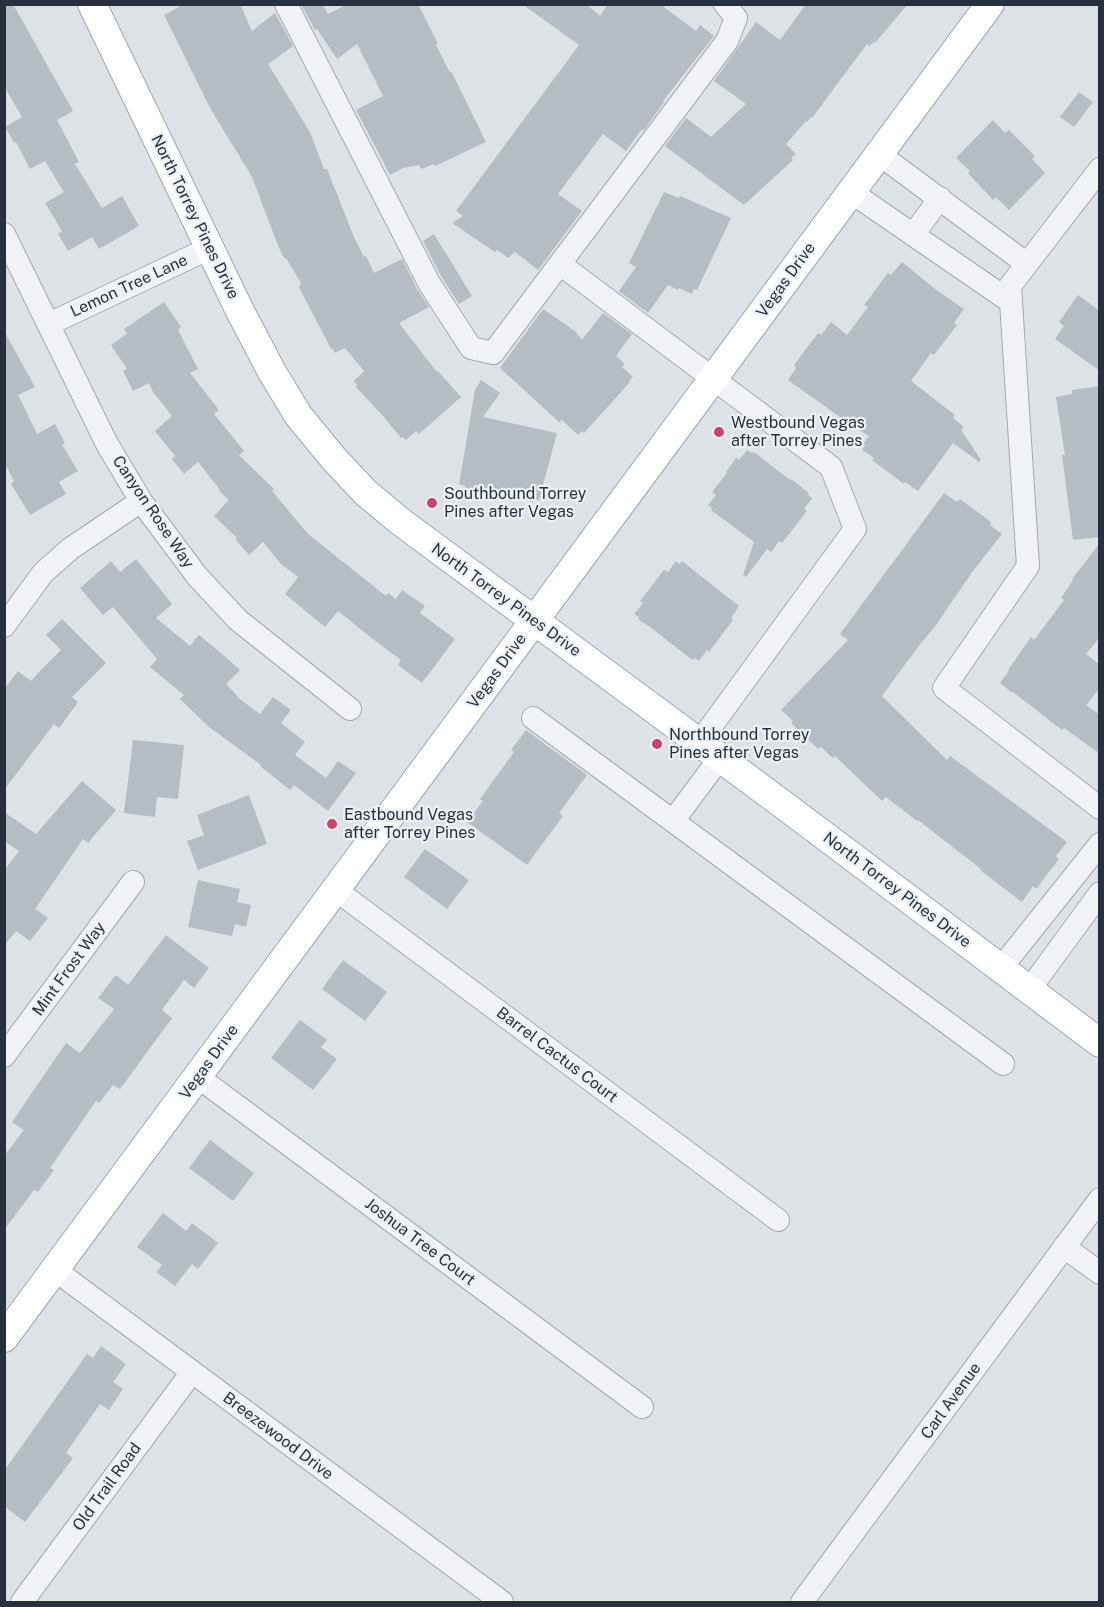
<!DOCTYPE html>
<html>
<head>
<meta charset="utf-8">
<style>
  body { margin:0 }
  #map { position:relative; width:1104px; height:1607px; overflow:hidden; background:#dde2e7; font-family:"Public Sans",sans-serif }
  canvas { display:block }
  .frame { position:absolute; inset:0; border:6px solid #27313d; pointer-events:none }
</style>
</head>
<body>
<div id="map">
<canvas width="1104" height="1607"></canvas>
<div class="frame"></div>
</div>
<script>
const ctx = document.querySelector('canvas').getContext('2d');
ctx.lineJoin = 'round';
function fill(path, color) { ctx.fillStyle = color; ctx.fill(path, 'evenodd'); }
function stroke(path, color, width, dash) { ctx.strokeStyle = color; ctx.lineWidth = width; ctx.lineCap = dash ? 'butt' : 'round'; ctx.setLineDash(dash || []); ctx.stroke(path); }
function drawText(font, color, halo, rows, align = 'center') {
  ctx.font = font + ' "Public Sans",sans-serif'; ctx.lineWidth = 4.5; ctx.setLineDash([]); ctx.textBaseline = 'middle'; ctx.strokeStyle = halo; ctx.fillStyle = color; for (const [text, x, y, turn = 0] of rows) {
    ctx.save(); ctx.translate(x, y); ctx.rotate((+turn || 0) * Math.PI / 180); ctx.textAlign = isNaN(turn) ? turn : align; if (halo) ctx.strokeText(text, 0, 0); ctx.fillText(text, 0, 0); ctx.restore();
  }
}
const building = new Path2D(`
  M4,4H13L73,111L57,120L79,162L75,164L102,208L122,196L139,226L99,249L92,237L68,251L58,234L62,231L45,203L64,192L45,161L30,169L16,142L14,143L5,127L22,117L4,86Z
  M184,4H240L252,31L275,13L293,46L268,64L310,132L324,169H327L354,237L364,257L366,256L374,273L402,259L417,289L429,307L399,323L437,372L438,371L461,397L419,434L416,431L406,440L402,437L401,438L383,416L356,387L357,385L354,381L364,371L345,348L335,353L332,348L331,349L299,287L301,283L286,258H284L279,248L252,177L210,108L164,15Z
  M301,4H322L328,14L348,4H418L438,44L436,45L449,71L452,73L486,142L435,166L434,164L422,169L419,165L403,168L390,175L356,110L383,96L357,44L337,59L317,29L315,30Z
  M522,4H586L600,16L608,4H660L696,31L700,25L714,36L663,101L664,102L644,130L642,129L626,151L603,134L558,194L582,211L538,270L515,252L508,258L497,250L495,252L452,223L463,216L456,211L579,45Z
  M806,4H908L875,43L874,42L869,46L867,44L812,118L811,117L807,122L806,121L786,144L796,154L791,158L793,160L744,205L665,146L686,118L711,137L746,104L714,81L756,22L780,40Z
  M1079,92L1093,102L1074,127L1060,117Z
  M993,120L1005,133L1009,130L1035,156L1032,159L1045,173L1009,210L996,197L993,200L968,173L970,171L956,158Z
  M664,192L679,198L680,196L731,218L697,290L694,289L692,294L679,288L678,290L668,285L648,313L619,291L636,267L629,263Z
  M434,234L472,296L459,304L441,276L423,241Z
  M902,262L935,289L964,309L954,323L957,325L934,355L931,353L911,381L955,415L953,418L964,427L961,430L981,460L979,462L953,443L918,491L905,482L904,484L872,460L874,458L862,450L865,445L863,444L869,436L840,419V417L788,380L796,368L794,365L818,333L821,335L831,322L847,335L868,307L864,305L888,273L891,275Z
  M1078,295L1100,311V371L1055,339L1064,326L1059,322Z
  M164,302L181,327L178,330L198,369L190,373L219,410L214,414L244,451L239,455L274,489L272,491L308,534L386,596L388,593L396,599L402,590L425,606L420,613L455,639L422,683L398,665L401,660L374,640L338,611L325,627L285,594L298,577L281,564L263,542L249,555L235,539L237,538L214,516L229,500L219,491L220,490L198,462L184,474L172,459L175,456L155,431L172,416L153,392L149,383L133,391L123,371L127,369L111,345L127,334L124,329Z
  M543,309L575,331L582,340L603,313L632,334L616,356L625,364L622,367L633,377L629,381L630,382L584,433L582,431L578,435L561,419L560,423L500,368Z
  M4,331L35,387L18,395L37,434L55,424L65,443L62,445L78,471L59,482L66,494L30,515L11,484L14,481L4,462Z
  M481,380L500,393L483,417L557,433L539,500H534L533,502L465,488V486L459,484L475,390Z
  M1100,386V537L1073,540L1062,455H1065L1056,397L1072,394V390Z
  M747,450L752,453L754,452L790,480L791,479L809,493L807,494L812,498L804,509L807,511L782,543L779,541L771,552L767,549L746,577L743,575L754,542L711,510L712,508L708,505L716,495L712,492L727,473L726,472L736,458L739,460Z
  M944,493L957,502L960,499L991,522L990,525L1002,534L973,571L936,625L915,651L882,696L947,760L950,756L1067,842L1056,856L1059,859L1036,889L1033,886L1022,902L980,870L981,869L918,820L917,821L886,797L882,801L835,756L833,758L821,747L818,749L791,723L793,721L781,710L848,640L840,634Z
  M1100,543V637L1086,654L1100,665V688L1086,705L1100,715V754L1064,728L1062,730L1013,692H1011L1000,683L1009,671L1008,670L1031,637L1034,640L1064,600L1061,598L1073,580L1072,579Z
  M136,559L172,604L156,618L190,646L199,635L229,660L240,670L226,684L241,700L260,714L273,697L291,710L281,723L305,742L295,755L326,778L338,761L356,773L328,811L294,785L290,790L260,766L261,765L209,727L180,699L184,695L150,667L157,659L113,607L103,615L80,588L111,561L120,572Z
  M676,561L679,564L682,561L739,606L731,618L733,620L709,652L707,650L699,661L695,658L693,660L686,655L650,627L638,619L639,617L634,614L643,603L640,601L664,570L668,572Z
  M62,619L106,663L72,697L78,702L59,728L54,724L4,790V689L18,671L31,681L39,672L61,650L46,635Z
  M526,730L587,775L559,813L563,816L527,865L467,822L483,801L480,799L514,752L511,750Z
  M133,740L184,745L178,799L157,797L155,817L124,813Z
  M82,781L116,810L88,843L83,839L35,909L48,918L30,941L16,931L4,946V871L19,851L4,841V812L36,834Z
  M249,795L267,844L198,870L187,841L204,835L197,815Z
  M425,849L469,880L447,909L404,877Z
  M198,880L240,889L237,902L251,905L246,927L235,924L232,936L188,927Z
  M166,935L209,968L194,988L184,980L162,1010L172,1018L120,1089L113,1085L99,1103L96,1101L50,1168L54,1170L38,1192L34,1190L4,1230V1156L24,1130L12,1122L66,1043L80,1053L114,1009L98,998L116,975L128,985Z
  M343,960L387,992L365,1021L322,989Z
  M300,1020L327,1040L321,1047L337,1059L313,1090L271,1058Z
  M210,1140L254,1173L233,1201L189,1168Z
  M163,1213L186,1231L192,1223L218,1243L198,1269L192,1264L175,1286L156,1272L162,1265L137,1247Z
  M101,1346L126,1364L113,1382L123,1389L109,1410L100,1404L66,1453L73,1458L25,1522L4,1506V1471L87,1354L93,1358Z`);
const minor = new Path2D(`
  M286,4L429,283L471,348L493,353L727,41L736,18L725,4
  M879,154L1027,264
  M1100,169L1010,286L1028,566L944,688L1100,808
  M851,192L1011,302
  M4,234L107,444L141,501L197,576L238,620L350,709
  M913,235L940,198
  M560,264L831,467L855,529L699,743
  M49,324L210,248
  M4,626L43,573L70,549L141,501
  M533,718L1003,1064
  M673,821L720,758
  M336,890L778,1220
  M1001,968L1100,844
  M1029,990L1100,893
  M4,1056L133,882
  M198,1077L642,1407
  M1064,1247L1100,1273
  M55,1270L502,1602
  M22,1602L192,1372
  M802,1602L1100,1199`);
const major = new Path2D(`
  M92,4L240,311L272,372L298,415L334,459L366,493L401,522L785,806L1100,1043
  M4,1338L990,4`);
const markers = [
  [719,432,6,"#ca4465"],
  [432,503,6,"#ca4465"],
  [657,744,6,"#ca4465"],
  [332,824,6,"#ca4465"]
];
const streetNames = [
  ["North Torrey Pines Drive",195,217,64],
  ["Vegas Drive",786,280,-54],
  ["Lemon Tree Lane",129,286,-25],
  ["Canyon Rose Way",153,512,56],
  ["North Torrey Pines Drive",506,600,36],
  ["Vegas Drive",497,671,-54],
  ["North Torrey Pines Drive",897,890,37],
  ["Mint Frost Way",69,969,-54],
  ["Barrel Cactus Court",557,1055,37],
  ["Vegas Drive",209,1062,-54],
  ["Joshua Tree Court",420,1242,37],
  ["Carl Avenue",951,1401,-54],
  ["Breezewood Drive",278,1436,37],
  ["Old Trail Road",107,1487,-54]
];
const poiNames = [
  ["Westbound Vegas",731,423],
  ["after Torrey Pines",731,441],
  ["Southbound Torrey",444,494],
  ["Pines after Vegas",444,512],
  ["Northbound Torrey",669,735],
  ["Pines after Vegas",669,753],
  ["Eastbound Vegas",344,815],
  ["after Torrey Pines",344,833]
];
fill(building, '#b5bcc3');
stroke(minor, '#a3a9b1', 24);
stroke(major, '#9da7b2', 30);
stroke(minor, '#f0f2f5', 22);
stroke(major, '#fff', 28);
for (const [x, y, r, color] of markers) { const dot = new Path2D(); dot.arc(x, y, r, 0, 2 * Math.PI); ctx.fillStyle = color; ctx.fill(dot); stroke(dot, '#edf1f5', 2); }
drawText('16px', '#27313d', '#edf1f5', streetNames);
drawText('16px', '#27313d', '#edf1f5', poiNames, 'left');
</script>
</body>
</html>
